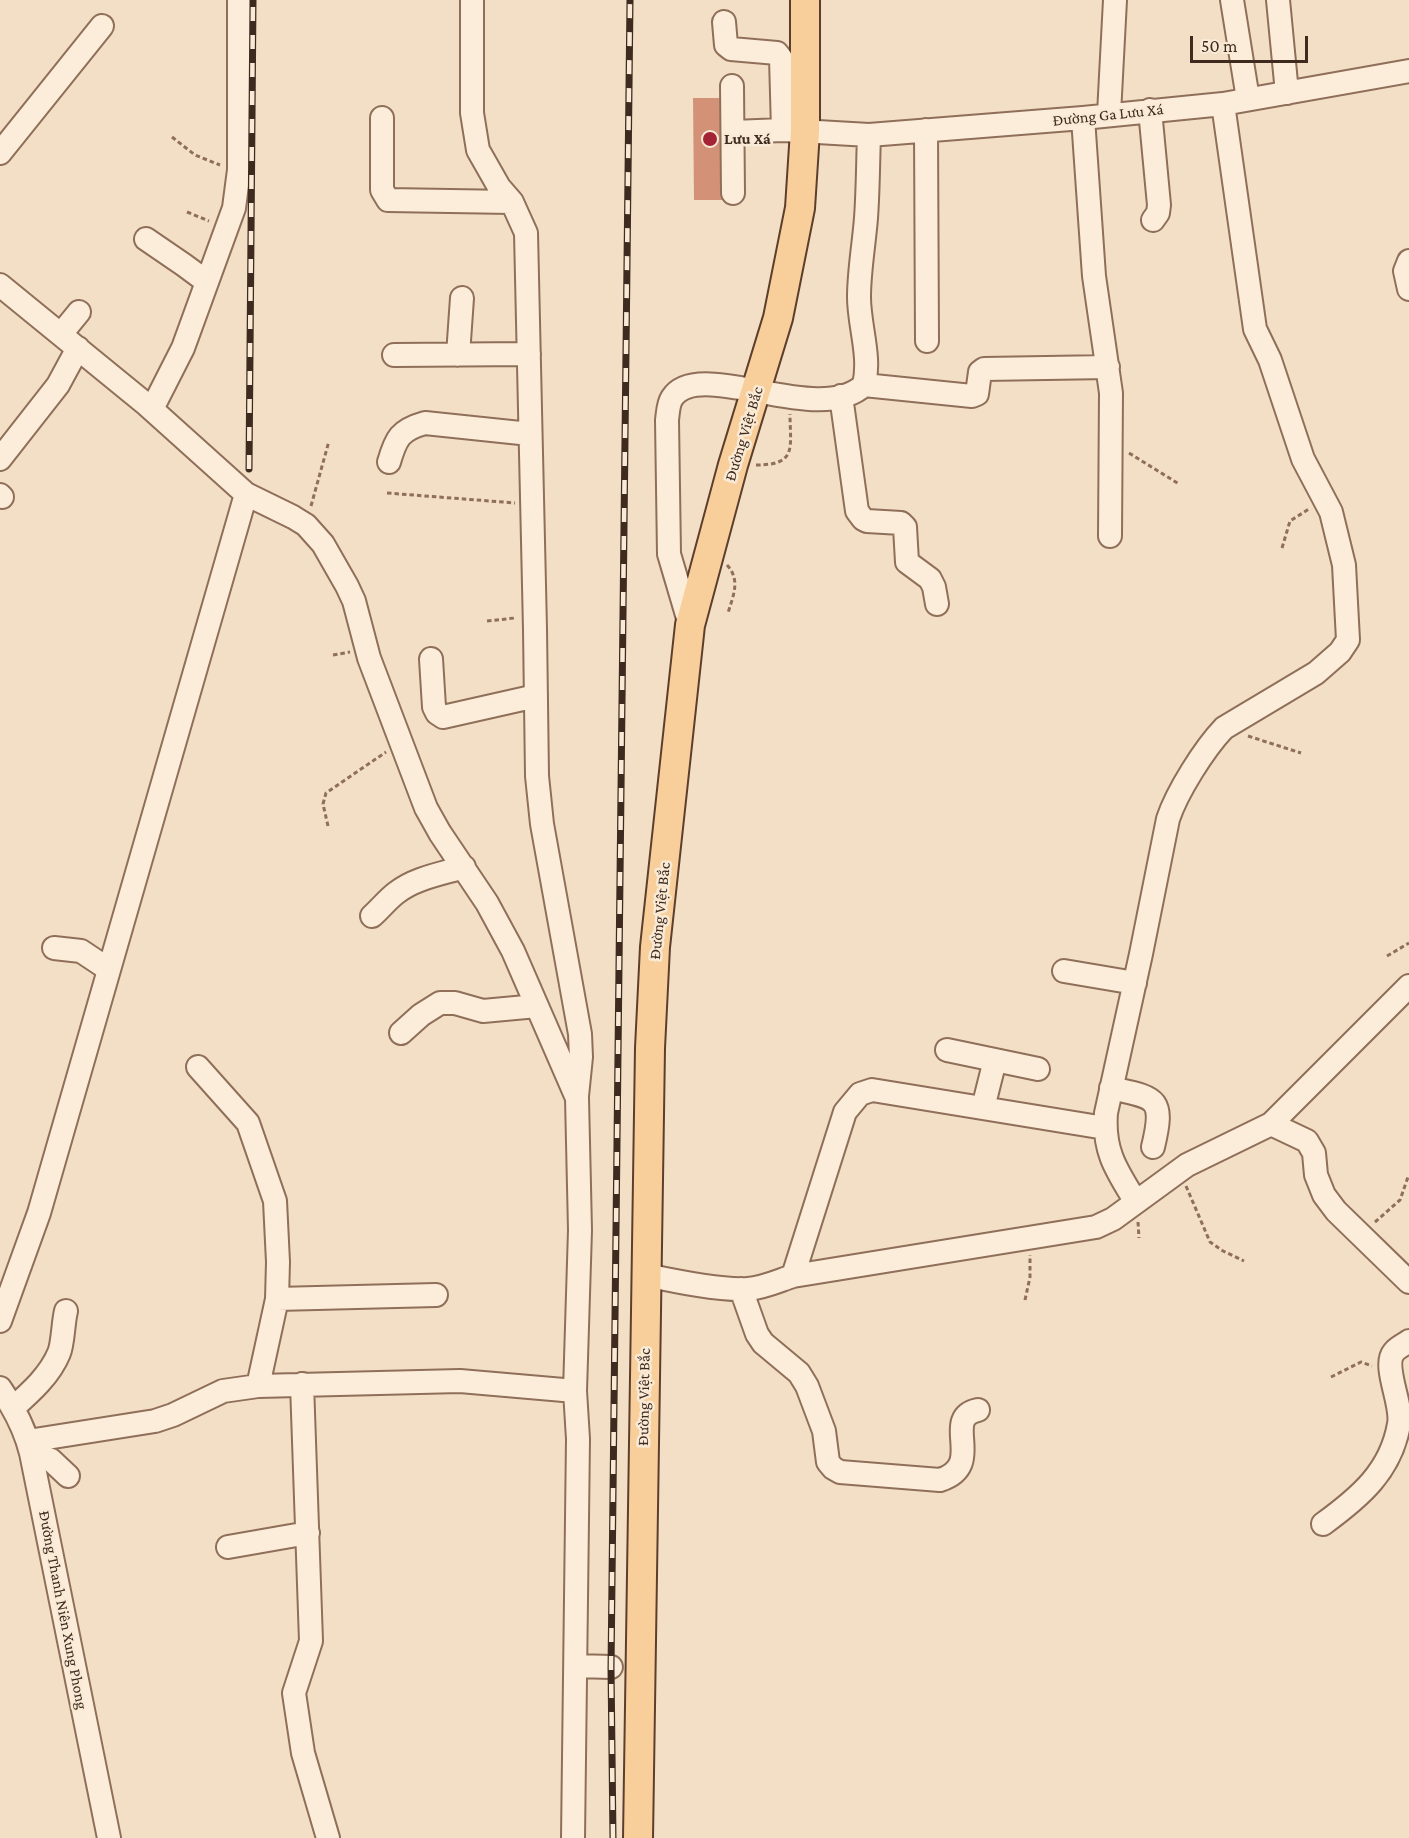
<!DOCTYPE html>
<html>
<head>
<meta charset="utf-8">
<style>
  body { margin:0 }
  #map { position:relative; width:1409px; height:1838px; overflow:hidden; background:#f2dfc5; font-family:"Crimson Pro",serif }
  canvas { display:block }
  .scale { position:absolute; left:1190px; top:36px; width:118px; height:27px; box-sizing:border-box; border:3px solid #3e2a1e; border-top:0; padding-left:8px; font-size:18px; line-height:21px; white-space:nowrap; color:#3e2a1e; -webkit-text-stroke:4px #f9ead6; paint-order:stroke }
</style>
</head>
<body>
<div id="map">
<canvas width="1409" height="1838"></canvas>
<div class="scale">50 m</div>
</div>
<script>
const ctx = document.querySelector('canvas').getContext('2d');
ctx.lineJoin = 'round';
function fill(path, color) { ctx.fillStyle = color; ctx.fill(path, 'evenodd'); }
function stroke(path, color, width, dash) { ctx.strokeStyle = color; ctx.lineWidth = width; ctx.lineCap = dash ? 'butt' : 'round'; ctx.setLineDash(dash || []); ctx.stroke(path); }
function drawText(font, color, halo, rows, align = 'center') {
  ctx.font = font + ' "Crimson Pro",serif'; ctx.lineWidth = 5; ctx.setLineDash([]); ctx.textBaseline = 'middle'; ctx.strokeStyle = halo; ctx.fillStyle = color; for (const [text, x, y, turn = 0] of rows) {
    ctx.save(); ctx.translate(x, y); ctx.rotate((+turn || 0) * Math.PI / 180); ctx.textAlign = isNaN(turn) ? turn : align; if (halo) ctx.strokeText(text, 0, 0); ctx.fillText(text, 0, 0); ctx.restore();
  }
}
const building = new Path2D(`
  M693,98H722V200H694Z`);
const path = new Path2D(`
  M172,137L195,155L220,165
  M187,212L209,221
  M1129,453L1179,484
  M756,465C798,465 790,447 790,414
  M387,493L515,503
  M311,506L329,441
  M1282,548L1290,521L1309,509
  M727,565C741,580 733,596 728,613
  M487,621L515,618
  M333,655L350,652
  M1248,736L1301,753
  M328,826L323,804L326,793L386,752
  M1387,956L1409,943
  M1186,1186L1210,1242L1223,1251L1244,1261
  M1138,1222L1139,1238
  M1375,1222L1400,1200L1408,1177
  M1025,1300L1030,1277V1255
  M1331,1377L1361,1362L1372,1366`);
const minor = new Path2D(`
  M472,0V113L478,150L499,187L512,202L526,233L535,629L537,776L542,824L580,1034L581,1057L577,1096
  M1232,0L1248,99
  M1278,0L1287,93
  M724,22L726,45L731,49L777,53L781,58L783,130
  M732,86L733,193
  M1150,110L1159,205L1158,213L1153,220
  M1109,114L1115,0
  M382,118V190L388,200L512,202
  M1083,118L1094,276L1111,393L1110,536
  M926,130L927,341
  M733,132L783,130L869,135L1083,118L1223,104L1409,71
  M0,153L102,26
  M146,239L184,265L207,282
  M1409,261L1405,271L1409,289
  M0,285L147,405L246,494L293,517L306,525L323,544L347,586L354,601L369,658L426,808L440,833L487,903L513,951L577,1098L580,1230L575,1391L578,1439L573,1838
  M61,334L79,312
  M394,355L529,354
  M458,355L462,298
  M864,385L972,396L977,394L980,372L984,369L1108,367
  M841,396L857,511L863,519L867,521L901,523L905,527L907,562L930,579L934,587L937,604
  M152,409L183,348L234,208L239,170V0
  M0,459L58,385L78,348
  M389,462C396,438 400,430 425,423L530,434
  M0,495L2,497
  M690,625L669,554L667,420C668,413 668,404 672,398C699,356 818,428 864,385C871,356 859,326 859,297C859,271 864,244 866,218C868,190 868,162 869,135
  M431,659L434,707L437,713L443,717L536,696
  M372,916C380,909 387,900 396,893C415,878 441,874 464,867
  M54,948L81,951L108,969
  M1064,971L1135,983
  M401,1033L421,1015L440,1003H455L483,1011L537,1006
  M947,1050L1038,1069
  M198,1067L248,1123L275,1201L278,1262L277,1299L258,1386
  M1111,1088C1156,1098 1165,1097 1153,1147
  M983,1108L995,1060
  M1271,1124L1307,1141L1314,1153L1316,1175L1324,1195L1336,1211L1409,1282
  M1136,1202C1117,1171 1103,1152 1106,1113L1141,954L1168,819C1177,792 1204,749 1224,728L1316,673L1340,652L1348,640L1344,565L1331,512L1303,459L1270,360L1255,329L1223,104
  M646,1275C674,1281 721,1291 748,1289C763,1288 778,1281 793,1276L1096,1227L1113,1219L1187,1165L1271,1124L1409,986
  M793,1276L845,1112L860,1094L872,1090L1105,1128
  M741,1289L757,1334L763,1343L799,1373L807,1386L824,1431L828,1462L833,1468L840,1472L940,1480C987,1465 940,1418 978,1410
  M277,1299L436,1295
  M0,1321L39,1213L246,494
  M302,1384L311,1641L294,1693L303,1753L328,1838
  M0,1388C14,1408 25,1429 31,1453L109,1838
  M13,1408C31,1392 50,1375 59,1353C63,1344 63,1323 66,1311
  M28,1441L155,1421L173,1415L223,1391L258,1386L460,1381L575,1391
  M31,1453L51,1460L68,1476
  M1323,1524C1360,1497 1391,1471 1399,1424C1403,1404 1382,1366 1394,1352C1398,1347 1404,1345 1409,1341
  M228,1547L308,1533
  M576,1666L611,1667`);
const major = new Path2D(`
  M638,1838L650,1048L655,947L690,625L733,465L778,318L800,208L805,131V0`);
const rail = new Path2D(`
  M249,469L253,0
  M613,1838L611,1667L630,0`);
const markers = [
  [710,139,8,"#a42335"]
];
const streetNames = [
  ["Đường Ga Lưu Xá",1108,115,-6],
  ["Đường Việt Bắc",744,434,-73],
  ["Đường Việt Bắc",660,911,-84],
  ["Đường Việt Bắc",644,1397,-89],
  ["Đường Thanh Niên Xung Phong",63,1610,79]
];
const poiNames = [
  ["Lưu Xá",724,139]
];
fill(building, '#d39278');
stroke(minor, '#8f6f59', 26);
stroke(major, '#5d3e2d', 32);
stroke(path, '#8f6f59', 3, [4.5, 3]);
stroke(minor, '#fcedda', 22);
stroke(major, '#f8cf9b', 28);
stroke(rail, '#3e2a1e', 7);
stroke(rail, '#f9ead6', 4.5, [14]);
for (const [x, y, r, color] of markers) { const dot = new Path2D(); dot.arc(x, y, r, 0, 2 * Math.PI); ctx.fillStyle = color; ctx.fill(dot); stroke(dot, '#f9ead6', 2); }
drawText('16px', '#3e2a1e', '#f9ead6', streetNames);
drawText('bold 16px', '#3e2a1e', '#f9ead6', poiNames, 'left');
</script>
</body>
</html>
